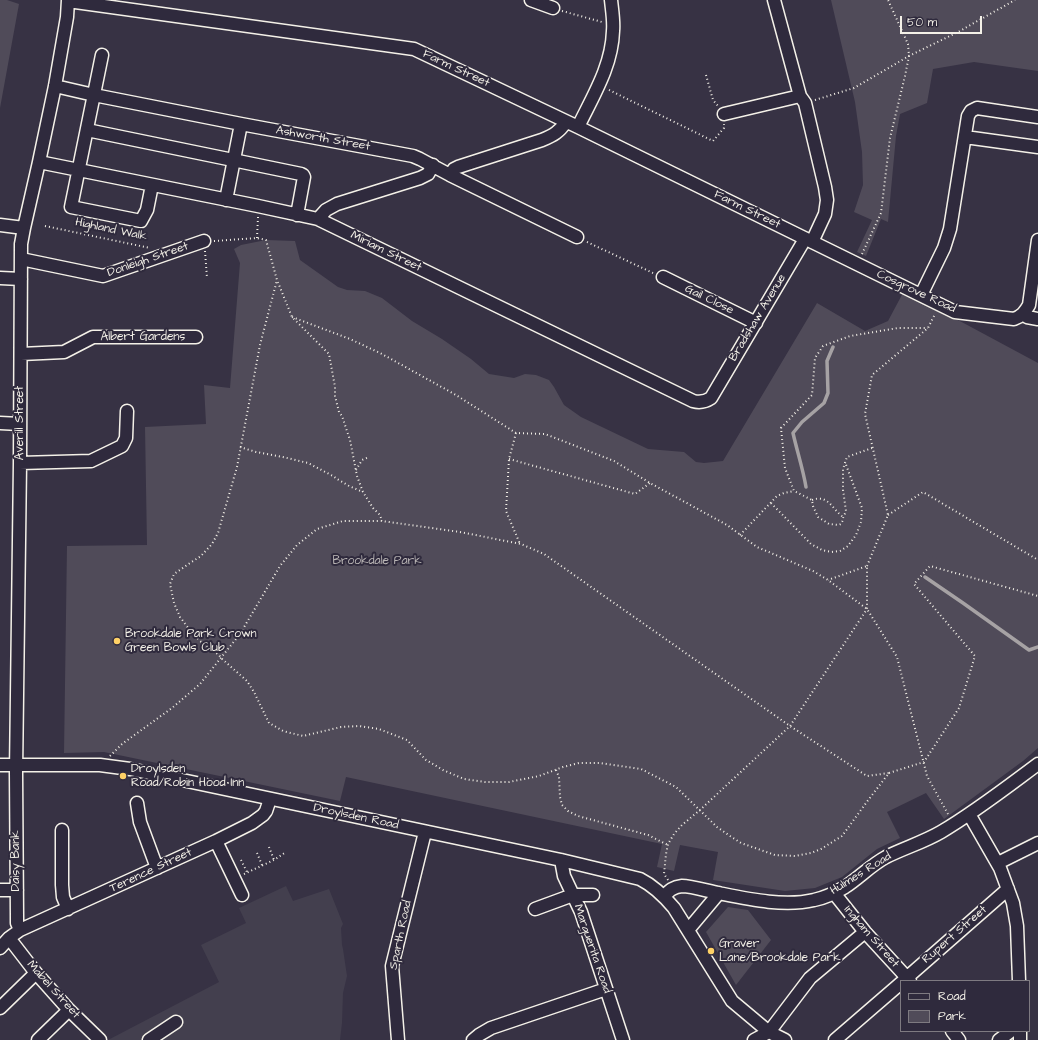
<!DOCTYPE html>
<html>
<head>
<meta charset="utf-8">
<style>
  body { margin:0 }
  #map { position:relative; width:1038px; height:1040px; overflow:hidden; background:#373244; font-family:"Architects Daughter",sans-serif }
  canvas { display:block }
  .legend { position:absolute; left:900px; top:980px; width:130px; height:52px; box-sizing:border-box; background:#2f2a3d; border:1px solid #7e7a81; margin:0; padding:5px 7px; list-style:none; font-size:12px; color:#f4f1e8 }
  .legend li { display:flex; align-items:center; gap:8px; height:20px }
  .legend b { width:20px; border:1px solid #7e7a81 }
  .scale { position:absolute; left:900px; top:16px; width:82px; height:18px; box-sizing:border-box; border:2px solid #f4f1e8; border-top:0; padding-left:5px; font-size:12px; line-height:14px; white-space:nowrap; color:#f4f1e8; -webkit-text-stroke:3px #2f2a3d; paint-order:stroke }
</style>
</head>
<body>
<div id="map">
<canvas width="1038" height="1040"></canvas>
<ul class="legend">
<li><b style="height:5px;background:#2f2a3d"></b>Road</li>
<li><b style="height:11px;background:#504b59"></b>Park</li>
</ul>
<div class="scale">50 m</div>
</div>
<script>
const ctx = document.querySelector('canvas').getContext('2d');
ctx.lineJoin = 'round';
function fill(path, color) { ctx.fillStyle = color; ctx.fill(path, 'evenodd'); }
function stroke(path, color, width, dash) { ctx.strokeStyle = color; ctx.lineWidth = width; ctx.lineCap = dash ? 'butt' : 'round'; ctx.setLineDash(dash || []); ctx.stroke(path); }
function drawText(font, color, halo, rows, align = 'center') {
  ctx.font = font + ' "Architects Daughter",sans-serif'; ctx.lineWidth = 4; ctx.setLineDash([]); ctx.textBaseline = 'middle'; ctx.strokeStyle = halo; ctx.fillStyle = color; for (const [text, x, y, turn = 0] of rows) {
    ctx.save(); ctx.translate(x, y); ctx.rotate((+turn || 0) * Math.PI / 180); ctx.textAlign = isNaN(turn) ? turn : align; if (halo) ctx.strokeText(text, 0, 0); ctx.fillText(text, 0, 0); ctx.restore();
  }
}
const built = new Path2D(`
  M286,886L293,901L329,889L343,924L341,928L342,945L343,949L347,976L343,993L342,1023L340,1040H108L219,982L201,945L246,923L239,908Z`);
const green = new Path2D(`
  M0,0H7L19,4L0,108Z
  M831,0H1038V71L974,62L933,69L927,103L900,114L896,136L888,222L881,219L866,256L857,252L872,220L854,212L863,185L862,152L855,102Z
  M266,240L295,241L300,260L338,287L347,290L365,291L382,298L412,321L442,339L471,359L489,374L514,378L525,374L536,375L549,380L554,387L564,405L581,417L648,449L684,452L696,462L704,463L723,461L817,303L865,331L888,321L904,291L1038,363V748L1023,761L944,819L926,793L887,812L900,838L877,849L842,877L815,888L785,891L713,880L718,852L680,845L674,871L657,867L662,844L346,777L340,801L104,752L64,753L67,546L147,545L145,427L206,424L204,385L230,388L240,263L234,249L241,245Z
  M728,907L748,910L771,940L736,985L706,932Z`);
const stream = new Path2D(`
  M806,487C803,469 797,451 793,433L802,422L824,403L828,393L827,361L833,347
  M925,577L963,603L1029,650L1038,647`);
const path = new Path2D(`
  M562,11L602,22
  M706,75L713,100L718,106
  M609,90L713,141L724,128V124
  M815,100L854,88L909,56L958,32L1015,0
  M45,226L150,248
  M257,238L258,217
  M214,241L257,238L266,240L277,280L292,317L329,354L335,387V396L339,412L342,416L350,440L357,476L363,492L373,508L380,515L382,521
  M587,242L653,273
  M205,251L207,278
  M862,254L881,213L890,138L905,76L909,56L908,44L888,0
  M292,317L350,339L382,354L456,395L516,433L545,434L614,461L650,483L727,525L757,547L813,571L828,580L867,609L897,657L927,776L948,814
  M516,433L509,459L506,511L520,544
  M240,447L256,452L283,457L308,463L333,476L337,479L349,486L363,492
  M872,448L847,457L843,469V490L846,511L843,518V520L841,524L839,525L829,524L818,517L813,506L812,500L794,491L785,468L781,428L812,395L815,358L823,346L850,336L898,328H928
  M509,459L635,494L650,483
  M356,470L362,460L369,457
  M812,500C828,494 832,509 843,517
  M771,503L811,544L822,550L831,552L840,551L848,546L856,535L861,522L862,508L845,462
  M888,515L923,492L1038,560
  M740,535L777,496L784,493L794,491
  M867,566L888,515L865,414L872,375L928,328L935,314
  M110,756L122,744L172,708L200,684L240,634L280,566L297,545L317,529L343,521H382L460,532L521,544L544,554L790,726L867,776L889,773L869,799L842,836L821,849L811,853L795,856L775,855L741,843L730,836L717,827L676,787L641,769L600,763H579L563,767L539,776L509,782H485L464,779L443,770L426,760L407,740L379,729L359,726L341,727L303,736L283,731L269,723L254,692L247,681L221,658L219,655L200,641L189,629L180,617L174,603L170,584L174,574L190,563L201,556L212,544L218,533L237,467L260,345L277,280
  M556,770L559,777L560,797L562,805L568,811L578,816L648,835L668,845
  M889,773L924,762L959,708L975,656L914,584L930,566L1038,596
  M269,847L274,860
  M257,853L262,865
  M241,860L247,872
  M244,874L274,860L286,852
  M668,880L664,874L666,854L668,844L674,834L682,825L700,810L790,726L867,609V566L828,580`);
const minor = new Path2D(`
  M531,0L553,8
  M774,0L800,96L805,103L825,187L827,200L825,214L812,242
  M68,1L414,49L578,127L955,312L1014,319C1022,316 1025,312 1029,305L1038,240
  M102,55L71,207L141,221L147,210L152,185
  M55,86L94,95L241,124L413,156L420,159L450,175L577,237
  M724,114L800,96
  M578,127C593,96 612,66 613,31C614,21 612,10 611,0
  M87,130L301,174L303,175L304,177L297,215
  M965,137L1038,147
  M39,162L258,206L318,219L693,401C700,403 705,402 711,398L805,239
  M450,175L454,169L458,167L542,140C554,135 559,132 566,122
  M226,200L241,124
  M318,219L326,210L337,204L420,178L428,174L433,165
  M0,225L24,228
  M21,259L103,276L204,241
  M663,277L756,323
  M0,278L21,279
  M921,295L944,248L950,229L968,116L971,111L977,108L1038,117
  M1024,314L1027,317L1038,319
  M21,354L64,352L93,337H196
  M0,423L20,424
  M20,463L91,461L122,446L126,438L127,411
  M0,765H100L130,769L561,860L640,879C654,886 664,896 674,908L732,1001L769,1032L785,1040
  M137,803L140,822L157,868
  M969,814L1000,868L1013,903L1017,926L1019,981
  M62,830V885L63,897L68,909
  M216,841L242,895
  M561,860L564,876L581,912L623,1040
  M998,863L1038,843
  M0,890H17
  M834,893L865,932L910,981
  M664,896C670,890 673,887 682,886C691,886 708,891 718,893C748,899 784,907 814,900C824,898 835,893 845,887C859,878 871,865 886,857C904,848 924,842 941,832C975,812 1007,787 1038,764
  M535,909L573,895H593
  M20,930L17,923V917L16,772L20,463L21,244L24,228L39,162L55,86L67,17L68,0
  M688,930L719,893
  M9,938L36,973L69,1010L100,1040
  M0,948L9,938L20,930L216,841L252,823L263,815L266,811L270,799
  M903,981L1008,889
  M0,1008L36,973
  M952,1031L959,1040
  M38,1040L69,1010
  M149,1040L176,1022
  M398,1040L392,966L425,832
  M473,1040L479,1035L491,1028L606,989
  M754,1040L769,1032L810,978L865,932
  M835,1040L901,983
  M999,1040L1011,1031
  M1020,1040V1031`);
const markers = [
  [117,641,4,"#ffd166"],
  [123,776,4,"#ffd166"],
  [711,951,4,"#ffd166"]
];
const streetNames = [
  ["Farm Street",456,69,25],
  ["Ashworth Street",323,139,10],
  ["Farm Street",747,210,26],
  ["Highland Walk",111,230,12],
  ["Miriam Street",386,252,26],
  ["Donleigh Street",148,260,-19],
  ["Cosgrove Road",916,292,25],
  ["Gail Close",709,300,26],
  ["Bradshaw Avenue",758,318,-59],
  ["Albert Gardens",143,337],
  ["Averill Street",20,423,-90],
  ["Droylsden Road",356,817,12],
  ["Daisy Bank",16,861,-90],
  ["Terence Street",151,871,-25],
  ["Hulmes Road",861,874,-32],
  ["Sparth Road",401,935,-78],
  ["Rupert Street",955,935,-41],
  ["Ingham Street",871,937,49],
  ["Marguerita Road",592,949,71],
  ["Mabel Street",53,990,48]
];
const parkNames = [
  ["Brookdale Park",377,561]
];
const poiNames = [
  ["Brookdale Park Crown",125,634],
  ["Green Bowls Club",125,648],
  ["Droylsden",131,769],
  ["Road/Robin Hood Inn",131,783],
  ["Graver",719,944],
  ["Lane/Brookdale Park",719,958]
];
fill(built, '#433f4e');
fill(green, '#504b59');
stroke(stream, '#a6a2a4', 3.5);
stroke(minor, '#f4f1e8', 15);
stroke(path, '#f4f1e8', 2, [1, 3]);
stroke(minor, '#2f2a3d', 12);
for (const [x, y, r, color] of markers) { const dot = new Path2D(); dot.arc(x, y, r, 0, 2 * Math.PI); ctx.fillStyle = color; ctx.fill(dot); stroke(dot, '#2f2a3d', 1.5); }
drawText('12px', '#f4f1e8', '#2f2a3d', streetNames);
drawText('12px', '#bbb7b6', '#2f2a3d', parkNames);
drawText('12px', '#f4f1e8', '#2f2a3d', poiNames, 'left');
</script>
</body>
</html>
